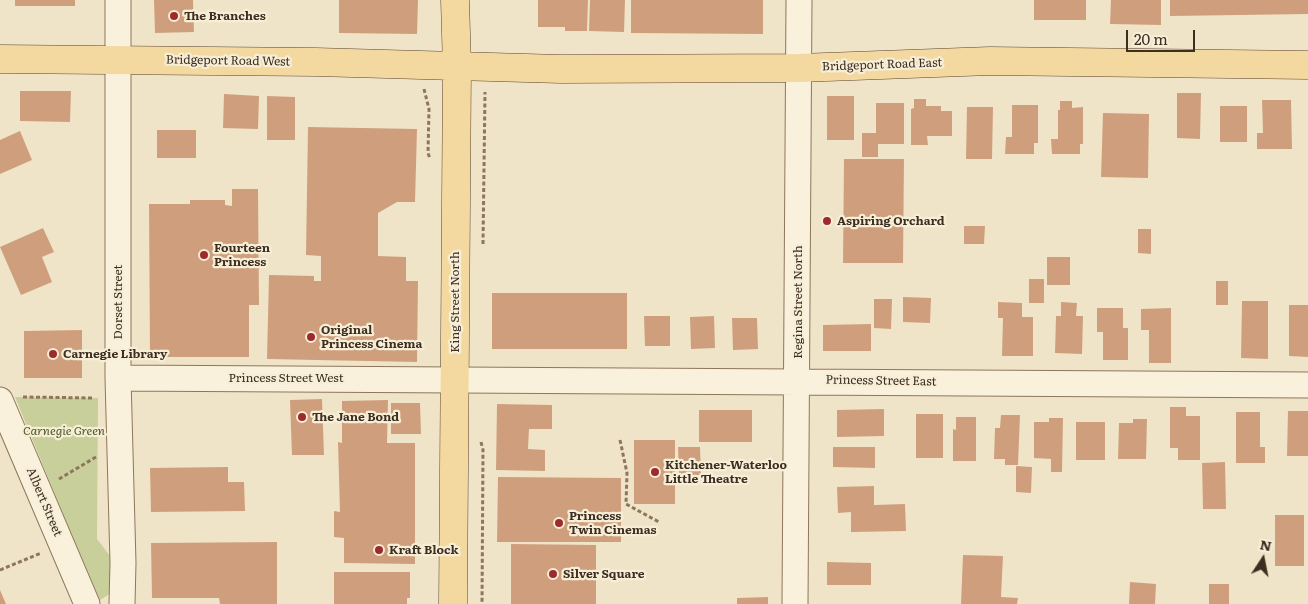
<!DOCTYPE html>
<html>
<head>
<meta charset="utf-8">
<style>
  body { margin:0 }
  #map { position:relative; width:1308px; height:604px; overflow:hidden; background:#f0e4c8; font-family:Literata,serif }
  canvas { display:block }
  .north { position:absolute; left:1238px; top:534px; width:50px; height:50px; -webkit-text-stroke:4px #f7eed8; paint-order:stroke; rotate:11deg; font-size:14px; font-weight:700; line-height:20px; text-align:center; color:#3d2e20 }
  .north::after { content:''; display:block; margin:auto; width:18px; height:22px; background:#3d2e20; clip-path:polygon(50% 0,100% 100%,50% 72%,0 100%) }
  .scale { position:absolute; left:1126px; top:30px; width:69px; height:22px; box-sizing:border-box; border:2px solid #3d2e20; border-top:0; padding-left:6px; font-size:15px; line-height:18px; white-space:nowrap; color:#3d2e20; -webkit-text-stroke:4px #f7eed8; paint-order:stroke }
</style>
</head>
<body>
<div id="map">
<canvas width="1308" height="604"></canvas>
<div class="north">N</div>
<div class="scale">20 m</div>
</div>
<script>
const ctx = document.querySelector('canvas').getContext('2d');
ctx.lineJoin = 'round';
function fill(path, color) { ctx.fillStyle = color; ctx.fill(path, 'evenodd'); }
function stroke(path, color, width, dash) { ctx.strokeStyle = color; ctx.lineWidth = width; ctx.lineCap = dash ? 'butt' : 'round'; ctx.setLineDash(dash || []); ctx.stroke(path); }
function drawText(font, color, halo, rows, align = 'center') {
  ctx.font = font + ' Literata,serif'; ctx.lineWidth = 4.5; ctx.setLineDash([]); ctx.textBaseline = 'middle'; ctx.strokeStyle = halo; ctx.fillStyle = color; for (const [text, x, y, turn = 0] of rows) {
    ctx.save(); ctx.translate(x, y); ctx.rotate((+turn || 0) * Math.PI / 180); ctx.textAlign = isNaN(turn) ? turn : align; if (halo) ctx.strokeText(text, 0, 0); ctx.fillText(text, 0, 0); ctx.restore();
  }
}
const green = new Path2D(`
  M15,397L98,398L97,539L114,561L111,593L100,600L95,598L78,551Z`);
const building = new Path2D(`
  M15,0H75V6H15Z
  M154,0H193L194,32L155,33Z
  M339,0H418L417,34L339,33Z
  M538,0H588L587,31H565V27H538Z
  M590,0H625L624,32L589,31Z
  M631,0H763V34L631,33Z
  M1034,0H1086V20H1034Z
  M1111,0H1161V25L1110,24Z
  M1170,0H1308V14L1170,16Z
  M20,91H71L70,122L20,121Z
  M1177,93H1201L1200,139L1177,138Z
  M224,94L259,96L258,129L223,128Z
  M267,96L295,97V140H267Z
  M827,96H854V140H827Z
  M914,99H926V106H941V111H952V136H927L928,145H911V109L914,108Z
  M1262,100H1291L1292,149H1257V133H1263Z
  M1060,101H1072V108L1083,107V144H1080V154H1052L1051,139H1058V110H1060Z
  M876,103H904V144H878V157H862V133H876Z
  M1012,105H1038V143H1034V154H1005L1006,137H1012Z
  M1220,106H1247V142H1220Z
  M967,107H993L992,159H966Z
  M1103,113L1149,114L1148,178L1101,177Z
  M308,127L417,129L415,202H397L378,213V256L406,257V281H418L417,362L267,359L269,275L314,276V281H321V256L306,255Z
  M157,130H196V158H157Z
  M20,131L32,160L0,174V140Z
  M844,159H904L903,263H843Z
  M232,189H258L259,305H249V357H150L149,204H190V200H225V205L232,206Z
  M964,226H985L984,244H964Z
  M43,228L54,252L42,257L52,282L21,295L0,247Z
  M1138,229H1151V254L1138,253Z
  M1047,257H1070V285H1047Z
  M1029,279H1044V303H1029Z
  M1216,281H1228V305H1216Z
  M492,293H627V349H492Z
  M903,297L931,298L930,323L903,322Z
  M874,299H892L891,329L874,328Z
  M1242,301H1268V359L1241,358Z
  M998,302L1022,303V317H1033V356H1002L1003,318H998Z
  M1061,302L1077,303L1076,316H1083L1082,354L1055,353L1056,316H1061Z
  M1289,305H1308V357L1289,356Z
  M1097,308H1123V328H1128V360H1103V332H1097Z
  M1171,308V363H1149V330H1141V309Z
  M644,316H670V346H645Z
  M714,316L715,348L691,349L690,317Z
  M732,318H757L758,349L733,350Z
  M871,324V351H823V325Z
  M82,330V378H24V331Z
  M322,399L324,455H292L290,400Z
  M388,400L387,443H415V564L344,563V538L334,537V511L340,512L338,442L342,443V401Z
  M391,403H420L421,434H391Z
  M497,404L552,405V429H529L528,449L545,450V471L496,470Z
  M1170,407H1186V416H1200V460H1178V448H1170Z
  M884,409V436L837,437V410Z
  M699,410H752V442H699Z
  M1288,411H1308V456H1287Z
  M1236,412H1260V447H1265V463H1236Z
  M916,414H943V458H916Z
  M1001,415H1020L1018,465H1005V459H994L995,428H1000Z
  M956,417H976V461H953V429L956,430Z
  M1049,418H1063L1062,472H1051V459L1034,458V422H1049Z
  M1133,419H1147L1146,459H1118L1119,423H1133Z
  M1076,422H1105V460H1076Z
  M634,440H675V504H634Z
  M678,447H700L701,475H679Z
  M833,447H875V468L833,467Z
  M1225,462L1226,509H1203L1202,463Z
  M1016,466L1032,467L1031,493L1016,492Z
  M228,467V482H244L245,511L151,512L150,468Z
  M498,477L621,478V542H497Z
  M874,486V505L905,504L906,531L851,532V512L838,513L837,487Z
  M1275,515H1304V566H1275Z
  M277,542V604H220L219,598H152L151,543Z
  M511,544L596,545V604H511Z
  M963,555L1003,556L1001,597L1018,598L1017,604H961Z
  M827,562L871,563V585H827Z
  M334,572H410V598H407V604H334Z
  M1130,582L1156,584L1155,604H1129Z
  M1209,584H1229V604H1209Z
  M0,590L6,604H0Z
  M768,597V604H737V598Z`);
const path = new Path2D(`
  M424,89L429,109L428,153L430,159
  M483,244L485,92
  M23,397L94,398
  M620,440L627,473L626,504L659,522
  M481,442L483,450L482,604
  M59,479L96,457
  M0,570L41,553`);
const minor = new Path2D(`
  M118,0V378L123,563L122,604
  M118,378L1308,385
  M0,400L87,604
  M795,604L799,0`);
const major = new Path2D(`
  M0,59L316,62L561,69L799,68L990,61L1308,65
  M453,604L457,67L455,0`);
const markers = [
  [174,16,5,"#9e2a2b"],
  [827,221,5,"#9e2a2b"],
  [204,255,5,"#9e2a2b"],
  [311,337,5,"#9e2a2b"],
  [53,354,5,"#9e2a2b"],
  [302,417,5,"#9e2a2b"],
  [655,472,5,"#9e2a2b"],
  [559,523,5,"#9e2a2b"],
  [379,550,5,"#9e2a2b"],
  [553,574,5,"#9e2a2b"]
];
const poiNames = [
  ["The Branches",184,16],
  ["Aspiring Orchard",837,221],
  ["Fourteen",214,248],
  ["Princess",214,262],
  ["Original",321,330],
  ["Princess Cinema",321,344],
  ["Carnegie Library",63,354],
  ["The Jane Bond",312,417],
  ["Kitchener-Waterloo",665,465],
  ["Little Theatre",665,479],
  ["Princess",569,516],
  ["Twin Cinemas",569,530],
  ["Kraft Block",389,550],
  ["Silver Square",563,574]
];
const streetNames = [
  ["Bridgeport Road West",228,61,1],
  ["Bridgeport Road East",882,65,-2],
  ["Dorset Street",118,302,-90],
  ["King Street North",455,302,-90],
  ["Regina Street North",798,302,-90],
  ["Princess Street West",286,378],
  ["Princess Street East",881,381,1],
  ["Albert Street",44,502,67]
];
const parkNames = [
  ["Carnegie Green",64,431]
];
fill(green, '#c9cf9b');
fill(building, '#cf9f7d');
stroke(minor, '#8d765c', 27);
stroke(major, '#5b4430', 29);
stroke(path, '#8d765c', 3, [4, 2.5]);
stroke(minor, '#faf1dc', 25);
stroke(major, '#f3d9a0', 28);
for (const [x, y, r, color] of markers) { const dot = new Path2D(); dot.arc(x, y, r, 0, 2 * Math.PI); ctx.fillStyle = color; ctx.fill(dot); stroke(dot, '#f7eed8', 2); }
drawText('bold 12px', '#3d2e20', '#f7eed8', poiNames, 'left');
drawText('12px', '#3d2e20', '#f7eed8', streetNames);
drawText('italic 12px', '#4d5a26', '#f7eed8', parkNames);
</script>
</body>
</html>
